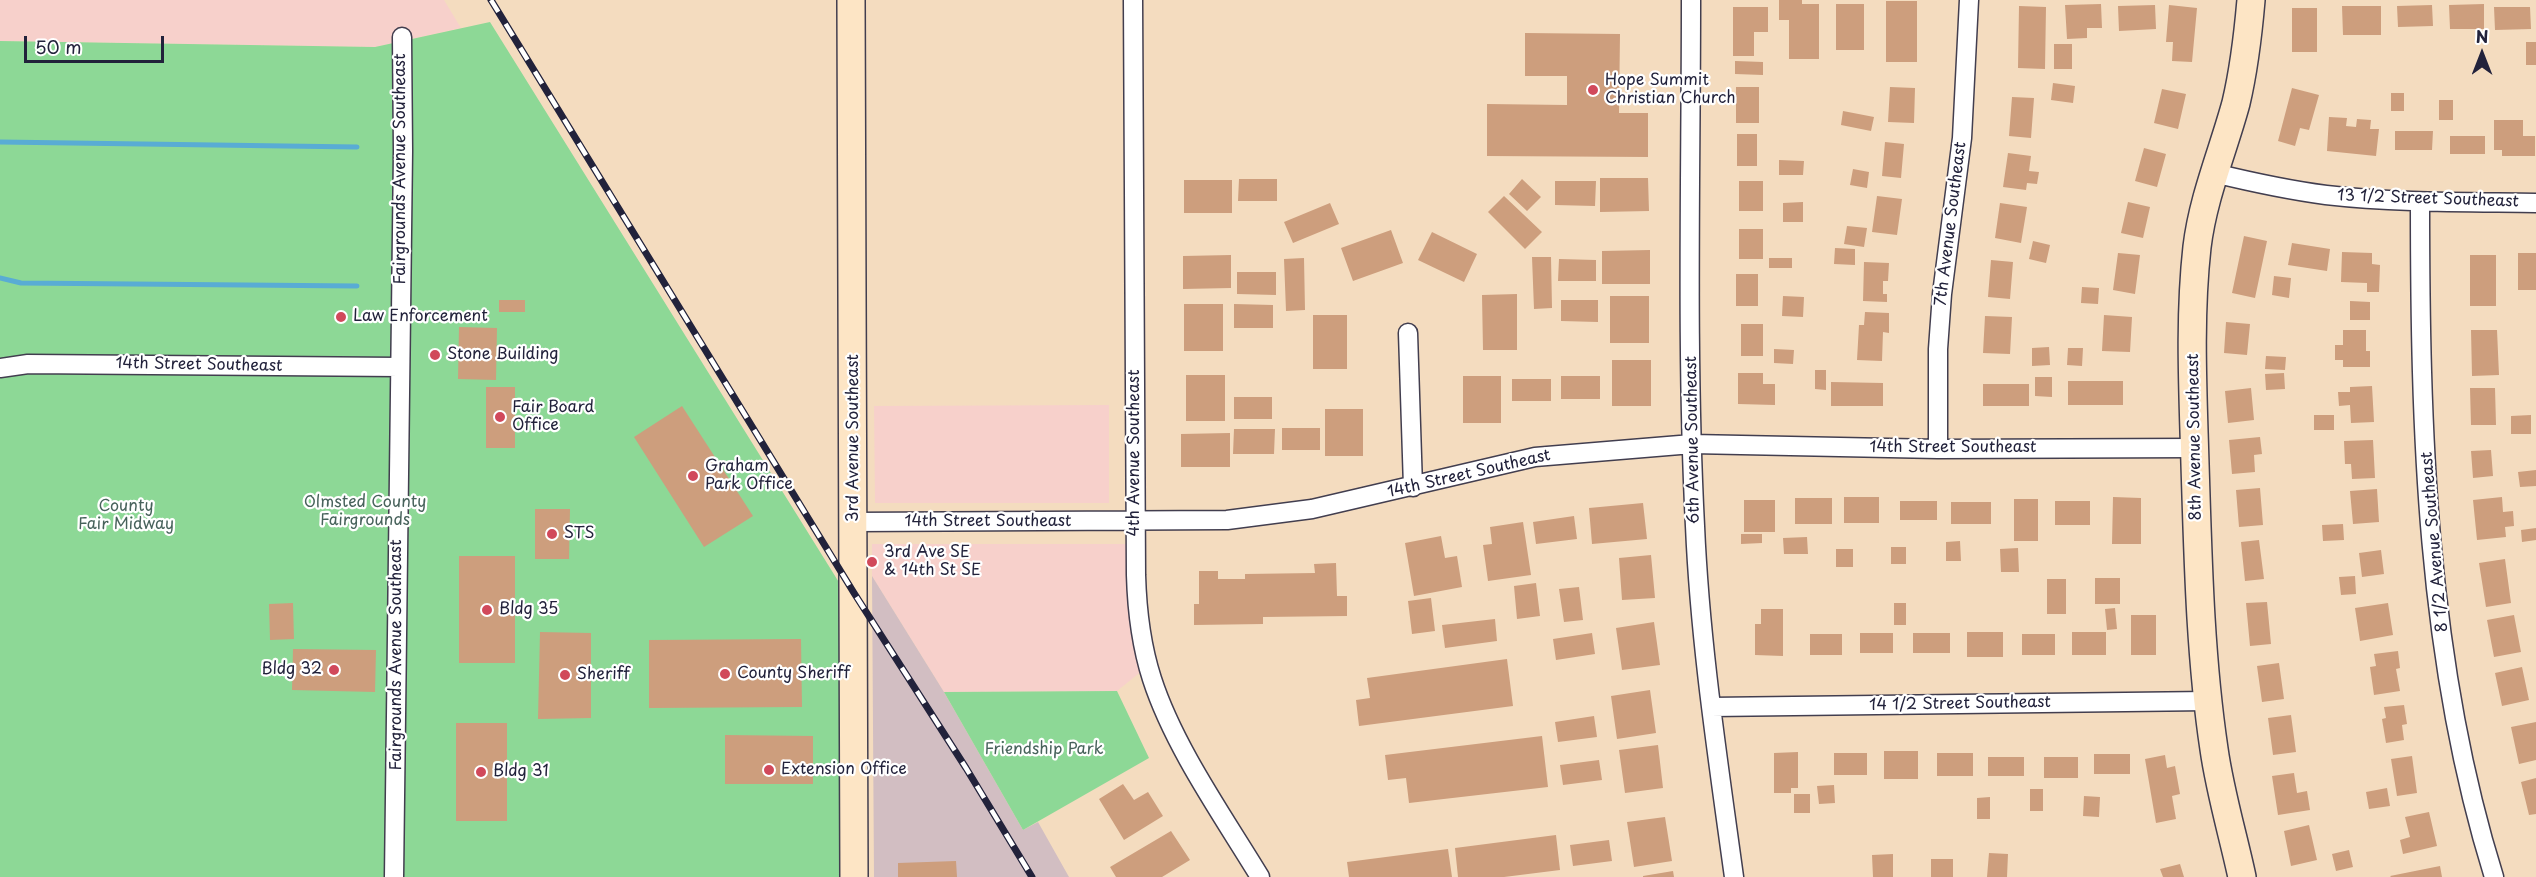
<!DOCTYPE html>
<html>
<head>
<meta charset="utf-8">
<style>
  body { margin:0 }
  #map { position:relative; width:2536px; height:877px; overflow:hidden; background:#f4dcbf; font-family:"Playpen Sans",sans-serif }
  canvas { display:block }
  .north { position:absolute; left:2452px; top:24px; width:60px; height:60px; -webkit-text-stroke:4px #fff; paint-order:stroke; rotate:0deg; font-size:16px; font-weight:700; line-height:24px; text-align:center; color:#22223b }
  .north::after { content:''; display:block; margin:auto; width:21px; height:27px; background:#22223b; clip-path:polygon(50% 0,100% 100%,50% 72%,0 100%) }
  .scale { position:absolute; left:24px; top:36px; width:140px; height:27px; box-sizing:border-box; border:3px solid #22223b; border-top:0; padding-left:8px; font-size:18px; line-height:21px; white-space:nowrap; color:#22223b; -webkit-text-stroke:4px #fff; paint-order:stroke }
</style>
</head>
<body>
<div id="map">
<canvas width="2536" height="877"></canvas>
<div class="north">N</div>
<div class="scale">50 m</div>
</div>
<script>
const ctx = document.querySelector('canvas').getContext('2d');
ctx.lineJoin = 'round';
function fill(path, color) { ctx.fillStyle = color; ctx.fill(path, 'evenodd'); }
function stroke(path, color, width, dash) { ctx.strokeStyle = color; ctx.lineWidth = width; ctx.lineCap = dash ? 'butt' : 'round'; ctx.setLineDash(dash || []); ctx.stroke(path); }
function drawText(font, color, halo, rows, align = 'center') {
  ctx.font = font + ' "Playpen Sans",sans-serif'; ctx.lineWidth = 4.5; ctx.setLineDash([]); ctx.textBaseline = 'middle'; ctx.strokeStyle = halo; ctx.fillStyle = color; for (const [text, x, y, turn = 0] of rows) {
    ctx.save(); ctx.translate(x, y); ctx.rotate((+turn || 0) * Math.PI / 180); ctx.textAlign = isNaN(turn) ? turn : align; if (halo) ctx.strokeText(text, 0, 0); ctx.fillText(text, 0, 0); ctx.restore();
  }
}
const built = new Path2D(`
  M0,0H444L461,28L375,47L0,41Z
  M1109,405V503H875L874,406Z
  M872,544H1136L1148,666L1117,691L944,692L872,576Z`);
const industrial = new Path2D(`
  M872,576L944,692L1023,830L1038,822L1069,877H874Z`);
const green = new Path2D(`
  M490,22L845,592L844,877H0V41L375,47Z
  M1117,691L1149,758L1023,830L944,692Z`);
const stream = new Path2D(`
  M0,142L357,147
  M0,278L21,283L357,286`);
const building = new Path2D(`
  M1779,0H1802V4H1819V59H1789V20H1779Z
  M1886,1H1917V62H1886Z
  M1836,4H1864V50H1836Z
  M2101,4L2102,28H2087V38L2067,39L2065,5Z
  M2484,4V29H2450L2449,5Z
  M2155,5L2156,29L2119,31L2118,6Z
  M2169,5L2197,8L2192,62L2172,61L2173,42H2166Z
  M2432,5L2433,26L2398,27L2397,6Z
  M2019,6L2046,7L2045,69L2018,68Z
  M2342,6H2381V35H2343Z
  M1733,7H1768V32H1754V56H1733Z
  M2494,7H2530L2531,29L2495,30Z
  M2292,8H2317V52H2292Z
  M1525,33L1620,34L1619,113H1648V157L1487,156V104L1567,105V76H1525Z
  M2526,42H2536V65H2526Z
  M2054,44H2072V69H2054Z
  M1735,61L1763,62V75L1735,74Z
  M2053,83L2075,86L2073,103L2051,100Z
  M1736,87H1759V123H1736Z
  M1890,87L1915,88L1914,123L1888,122Z
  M2292,88L2319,95L2309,130L2300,128L2295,146L2278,141Z
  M2162,89L2186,94L2178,129L2154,123Z
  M2391,93H2404V111H2391Z
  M2012,97L2034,98L2031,138L2009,136Z
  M2439,100H2453V120H2439Z
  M1843,111L1874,117L1871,131L1841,125Z
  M2329,117L2347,118L2346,126L2356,127L2357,119L2371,120L2370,129H2379L2376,156L2327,151Z
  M2494,120H2523V136H2535V156H2502V150H2494Z
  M2395,131H2433L2432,150H2395Z
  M1737,134H1757V166H1737Z
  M2450,136H2485V154H2450Z
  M1885,142L1904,144L1901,178L1882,176Z
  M2144,148L2166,154L2157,187L2135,181Z
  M2008,153L2031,156L2029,171L2039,172L2037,184L2027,183L2026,190L2003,187Z
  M1779,160L1804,161L1803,175H1779Z
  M1853,169L1869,172L1867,188L1850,185Z
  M1600,178H1648L1649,211L1600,212Z
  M1239,179H1277V201H1238Z
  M1522,179L1541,197L1527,211L1509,194Z
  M1184,180H1232V213H1184Z
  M1555,181H1596L1595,206L1555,205Z
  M1739,181H1763V211H1739Z
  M1504,196L1542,232L1525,249L1488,212Z
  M1877,196L1902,199L1897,235L1872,232Z
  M1803,202V222H1783V203Z
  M2128,202L2150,207L2143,238L2121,233Z
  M1330,203L1339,224L1293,243L1284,222Z
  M2000,203L2027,207L2021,243L1995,238Z
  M1847,226L1867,228L1864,247L1844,244Z
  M1739,229H1763V259H1739Z
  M1391,230L1403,263L1353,281L1341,248Z
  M1432,232L1477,254L1464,282L1418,260Z
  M2244,236L2267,241L2255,298L2232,293Z
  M2033,241L2050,245L2046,263L2029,259Z
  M2292,243L2330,249L2327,271L2288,265Z
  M1835,248L1855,249V265L1834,264Z
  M1650,250V284H1602V251Z
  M2342,252L2372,253V264L2380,265L2379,292H2367V283L2341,282Z
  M2118,253L2140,255L2135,294L2113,290Z
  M2518,253H2536V290H2518Z
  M1231,255V288L1183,289V256Z
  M2470,255H2496V306H2470Z
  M1532,257H1551L1552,308L1534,309Z
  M1304,258L1305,310L1286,311L1284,259Z
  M1769,258H1792V268H1769Z
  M1559,259L1596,260V281H1558Z
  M1991,260L2013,262L2010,299L1988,297Z
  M1864,262L1889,263L1888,281H1883V294H1887V302L1863,301Z
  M1237,272H1276V295L1237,294Z
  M1736,274H1758V306H1736Z
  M2274,276L2291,278L2289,298L2272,295Z
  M2082,287L2099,288L2098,304L2081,303Z
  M1517,294V350H1483L1482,295Z
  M1610,296H1649V343H1610Z
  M1783,296L1804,297L1803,317L1782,316Z
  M499,300H525V312H499Z
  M1561,300H1598V322L1561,321Z
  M2350,301L2370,302V320H2350Z
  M1184,304H1223V351H1184Z
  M1234,304L1273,305V328H1234Z
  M1865,312L1889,313V333L1883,332L1882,361L1857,360L1859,325H1864Z
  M1313,315H1347V369H1313Z
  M2104,315L2132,317L2130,352L2102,351Z
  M1985,316L2012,317L2010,354L1983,353Z
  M2226,322L2250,324L2247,355L2224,353Z
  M1741,324H1763V356H1741Z
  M459,327L497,328L496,380L458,379Z
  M2343,330H2366V351H2370V367H2343V360H2335V345H2343Z
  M2471,330H2497L2499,375L2472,376Z
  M2049,347L2050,365L2032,366V348Z
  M2068,348H2083L2082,366L2067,365Z
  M1774,349L1794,350L1793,364L1774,363Z
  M2266,356L2286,357L2285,370L2265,369Z
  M1612,360H1651V406H1612Z
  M1815,370H1826V390L1815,389Z
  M1738,373H1763V384H1775V405L1738,404Z
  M2284,373L2285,389L2266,390L2265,374Z
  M1186,375H1225V421H1186Z
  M1463,376H1501V423H1463Z
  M1561,376H1600V399H1561Z
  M2035,377H2052V397L2035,396Z
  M1512,379H1551V401H1512Z
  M2068,381H2123V405H2068Z
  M1831,382L1883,383V406H1831Z
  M1983,384H2029V406H1983Z
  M2372,386L2374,422L2351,423L2350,405L2339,406L2338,392H2350V387Z
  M486,387H515V448H486Z
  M2251,388L2254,420L2228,423L2225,391Z
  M2470,388H2495L2496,425H2471Z
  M1234,397H1272V419H1234Z
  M682,406L753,516L704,547L634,437Z
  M1325,409H1363V456H1325Z
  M2314,415H2334V430H2314Z
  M2531,415V434H2511V416Z
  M1282,428H1320V450H1282Z
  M1234,429H1275L1274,454H1233Z
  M1230,433V467H1181V434Z
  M2260,437L2262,454L2254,455L2255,472L2232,474L2229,440Z
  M2373,440L2375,478L2352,479L2351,464H2345L2344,441Z
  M2491,450L2493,476L2473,478L2471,451Z
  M2536,470V486L2520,487L2518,472Z
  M2260,488L2263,525L2239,527L2236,490Z
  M2377,489L2379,522L2353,524L2350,491Z
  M1844,497H1879V523H1844Z
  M2113,497L2141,498V544H2112Z
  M2502,497L2503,512L2513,511L2514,526L2505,527L2506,537L2477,540L2473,500Z
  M1795,498H1832V524H1795Z
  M2014,499H2038V541H2014Z
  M1744,500H1775V532H1744Z
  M1900,501H1937V520H1900Z
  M2055,501H2090V525H2055Z
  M1951,502H1991V524H1951Z
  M1643,503L1647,539L1592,544L1589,508Z
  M535,509H570L569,559H535Z
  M1574,516L1577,539L1536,544L1533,522Z
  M1523,522L1531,575L1488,581L1483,545L1492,544L1490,527Z
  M2343,524L2344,540L2323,541L2322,525Z
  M2536,528V540L2522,542L2521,530Z
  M1741,534H1762V543L1741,544Z
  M1441,536L1445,558L1457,556L1462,587L1414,596L1405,543Z
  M1807,537L1808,554H1784L1783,538Z
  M2259,540L2264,579L2245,581L2241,542Z
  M1960,541L1961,561H1946V542Z
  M1891,547H1906V564H1891Z
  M2018,548L2019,572H2001L2000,549Z
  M1836,549H1853V567H1836Z
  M2381,550L2384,574L2362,577L2359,553Z
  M1651,555L1655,598L1622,600L1619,558Z
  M459,556H515V663H459Z
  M2505,559L2511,603L2486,607L2479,563Z
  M1336,563L1337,596H1347V616L1263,617V624L1194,625V604H1199V571H1218V579H1245V574L1315,573L1314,564Z
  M2355,576L2356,594L2341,595L2339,577Z
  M2095,578H2120V604H2095Z
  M2047,579H2066V614H2047Z
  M1536,583L1540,616L1517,619L1514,586Z
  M1579,587L1583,620L1564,622L1559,589Z
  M1431,598L1435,631L1412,634L1408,601Z
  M2267,602L2271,644L2250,646L2246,603Z
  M293,603L294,639L270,640L269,604Z
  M1894,603H1906V625H1894Z
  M2388,603L2393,635L2360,641L2355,608Z
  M2115,608L2117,629L2107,630L2105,609Z
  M1761,609H1783V656L1755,655V624H1761Z
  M2131,615H2156V655H2131Z
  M2514,615L2521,652L2494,657L2487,620Z
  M1495,619L1497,641L1445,648L1442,625Z
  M1654,622L1660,665L1622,670L1616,628Z
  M540,632L591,633V718L538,719Z
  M1967,632H2003V657H1967Z
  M2072,632H2106V655H2072Z
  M1592,633L1595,654L1556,660L1553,639Z
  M1860,633H1893V653H1860Z
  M1913,633H1950V653H1913Z
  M1810,634H1842V655H1810Z
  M2022,634H2055V655H2022Z
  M801,639L802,707L649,708V640Z
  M293,649L376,650L375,692L292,690Z
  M2398,651L2400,668L2396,669L2400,691L2374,695L2370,667L2376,666L2374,654Z
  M1507,659L1513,706L1359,726L1356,700L1370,698L1367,678Z
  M2279,663L2284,699L2262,702L2257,666Z
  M2522,667L2529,700L2502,706L2495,673Z
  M1650,690L1656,733L1617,739L1611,696Z
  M2404,705L2407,724L2402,725L2404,740L2386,743L2382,719L2386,718L2384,707Z
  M2291,715L2296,752L2273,755L2268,718Z
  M1594,716L1597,737L1558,742L1555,722Z
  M2536,722V760L2519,764L2511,727Z
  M456,723H507V821H456Z
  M725,735L813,736V784H725Z
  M1542,736L1548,787L1409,803L1406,778L1388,780L1385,755Z
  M1658,745L1663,788L1625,793L1619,750Z
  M1884,751H1918V779H1884Z
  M1798,752V788H1791V793H1774V753Z
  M1834,753H1867V775H1834Z
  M1937,753H1973V776H1937Z
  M2094,754H2130V774H2094Z
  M2165,755L2167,768L2175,766L2180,794L2172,796L2176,819L2156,823L2145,759Z
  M2412,756L2417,793L2397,796L2391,759Z
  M1988,757H2024V776H1988Z
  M2044,757H2078V778H2044Z
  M1599,760L1602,780L1563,785L1560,765Z
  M2294,773L2297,793L2307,791L2310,810L2278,815L2272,776Z
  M2536,778V814L2529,815L2521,782Z
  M1123,784L1134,800L1148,792L1163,816L1124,840L1099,799Z
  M1834,785L1835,803L1819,804L1817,786Z
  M2387,788L2390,806L2369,809L2366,792Z
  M2030,789H2043V811H2030Z
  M1794,794H1810V813H1794Z
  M2084,796L2100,797L2099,817L2083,816Z
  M1990,797V819H1977V798Z
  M2429,812L2437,846L2403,854L2400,840L2410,837L2405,817Z
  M1665,817L1672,861L1634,867L1627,822Z
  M2309,825L2317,860L2291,866L2284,831Z
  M1171,831L1190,860L1162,877H1116L1110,867Z
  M1556,835L1560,870L1504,877H1458L1455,848Z
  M1609,840L1612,861L1573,866L1570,845Z
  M1448,849L1452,877H1349L1347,862Z
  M2349,850L2353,867L2336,871L2332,854Z
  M1989,853L2008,854L2007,877H1987Z
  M1893,854V877H1873L1872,855Z
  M1931,859H1953V877H1931Z
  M956,861L957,877H898V863Z
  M2180,864L2184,877H2163L2160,869Z
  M2440,866L2442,877H2391L2390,876Z
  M1673,871L1674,877H1643V876Z`);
const street = new Path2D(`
  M1133,0L1136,575C1137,611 1141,645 1152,679C1174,747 1223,816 1260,877
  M1691,0C1691,175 1686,351 1695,526C1700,643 1718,760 1734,877
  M2214,173C2251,182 2288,190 2326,195C2396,203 2466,202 2536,203
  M2420,202C2420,427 2426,660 2494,877
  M1408,333L1413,487
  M0,368L28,364L399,367
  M1938,449V349L1942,294L1962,138L1969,0
  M854,522L1227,520L1312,509L1535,457L1692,444L1938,449L2194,448
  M1711,707L2208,701
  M394,877L403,151L402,37`);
const secondary = new Path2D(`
  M851,0L854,877
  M2242,877C2233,835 2220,792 2214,749C2200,655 2198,559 2195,464C2193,392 2189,319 2197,247C2203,197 2223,151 2236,103C2244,69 2248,35 2251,0`);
const rail = new Path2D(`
  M491,0L854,593L966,768L1032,877`);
const markers = [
  [1593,90,6,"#d1495b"],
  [341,317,6,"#d1495b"],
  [435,355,6,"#d1495b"],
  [500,417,6,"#d1495b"],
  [693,476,6,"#d1495b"],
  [552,534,6,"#d1495b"],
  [872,562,6,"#d1495b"],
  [487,610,6,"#d1495b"],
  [334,670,6,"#d1495b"],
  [725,674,6,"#d1495b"],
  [565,675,6,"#d1495b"],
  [769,770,6,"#d1495b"],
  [481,772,6,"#d1495b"]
];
const poiNames = [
  ["Hope Summit",1605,81],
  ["Christian Church",1605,99],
  ["Law Enforcement",353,317],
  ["Stone Building",447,355],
  ["Fair Board",512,408],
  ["Office",512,426],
  ["Graham",705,467],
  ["Park Office",705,485],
  ["STS",564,534],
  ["3rd Ave SE",884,553],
  ["& 14th St SE",884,571],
  ["Bldg 35",499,610],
  ["Bldg 32",322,670,"right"],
  ["County Sheriff",737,674],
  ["Sheriff",577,675],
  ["Extension Office",781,770],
  ["Bldg 31",493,772]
];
const streetNames = [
  ["Fairgrounds Avenue Southeast",401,169,-90],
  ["13 1/2 Street Southeast",2428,199,2],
  ["7th Avenue Southeast",1951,224,-83],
  ["14th Street Southeast",199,365,1],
  ["8th Avenue Southeast",2195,437,-91],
  ["3rd Avenue Southeast",854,438,-90],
  ["6th Avenue Southeast",1693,440,-91],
  ["14th Street Southeast",1953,448],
  ["4th Avenue Southeast",1135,453,-90],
  ["14th Street Southeast",1469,474,-13],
  ["14th Street Southeast",988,522],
  ["8 1/2 Avenue Southeast",2435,542,-95],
  ["Fairgrounds Avenue Southeast",397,655,-90],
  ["14 1/2 Street Southeast",1960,704,-1]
];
const parkNames = [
  ["Olmsted County",365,503],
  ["Fairgrounds",365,521],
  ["County",126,507],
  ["Fair Midway",126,525],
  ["Friendship Park",1044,750]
];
fill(built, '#f7d0cb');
fill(industrial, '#d2bec2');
fill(green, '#8dd896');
stroke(stream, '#59acd4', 5);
fill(building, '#cd9e7d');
stroke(street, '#423e4f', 21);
stroke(secondary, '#423e4f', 30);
stroke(street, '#fff', 18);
stroke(secondary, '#fde5c5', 27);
stroke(rail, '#22223b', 7);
stroke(rail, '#fff', 4.5, [14]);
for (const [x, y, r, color] of markers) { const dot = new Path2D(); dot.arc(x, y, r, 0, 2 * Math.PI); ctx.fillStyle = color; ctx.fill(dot); stroke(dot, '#fff', 2); }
drawText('16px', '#22223b', '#fff', poiNames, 'left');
drawText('16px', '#22223b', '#fff', streetNames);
drawText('16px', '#47625b', '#fff', parkNames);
</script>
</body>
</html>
